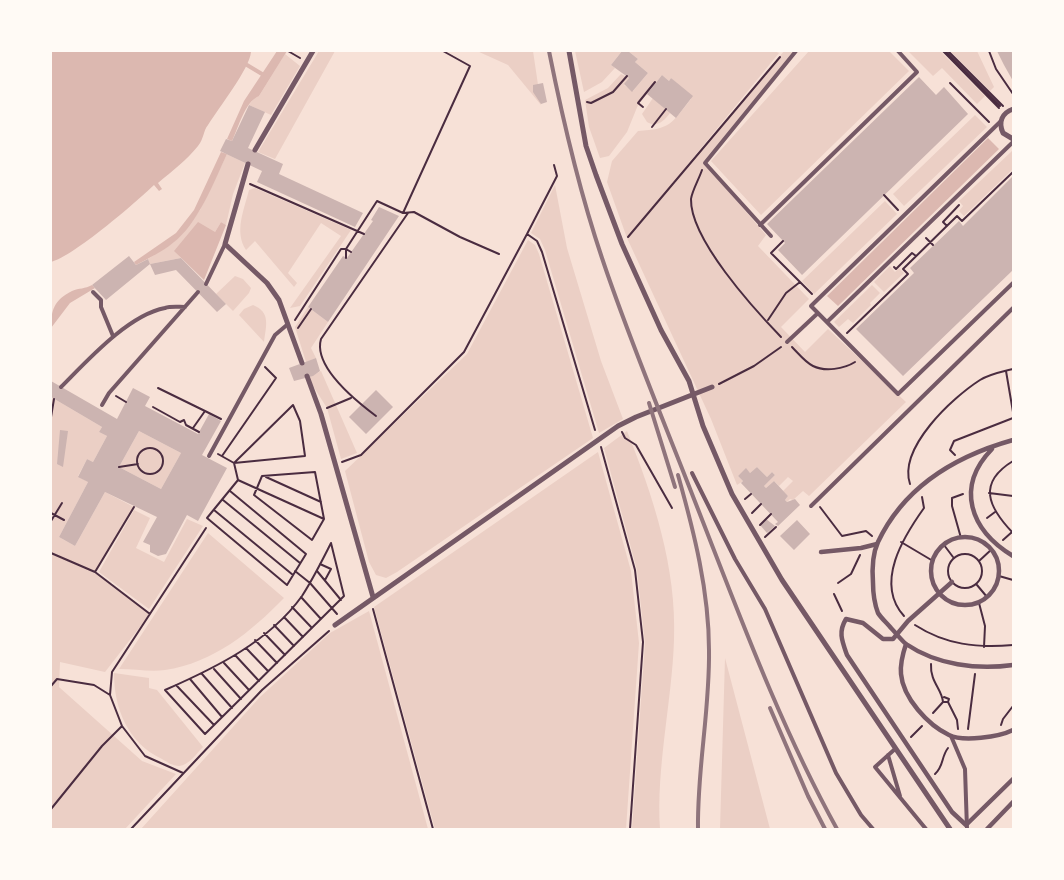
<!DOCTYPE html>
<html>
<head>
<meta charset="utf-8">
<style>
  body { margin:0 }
  #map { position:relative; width:1064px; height:880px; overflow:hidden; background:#f7e1d7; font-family:Montserrat,sans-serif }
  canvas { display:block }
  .frame { position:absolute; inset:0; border:52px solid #fffaf5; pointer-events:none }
</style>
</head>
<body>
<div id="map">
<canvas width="1064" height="880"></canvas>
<div class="frame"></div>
</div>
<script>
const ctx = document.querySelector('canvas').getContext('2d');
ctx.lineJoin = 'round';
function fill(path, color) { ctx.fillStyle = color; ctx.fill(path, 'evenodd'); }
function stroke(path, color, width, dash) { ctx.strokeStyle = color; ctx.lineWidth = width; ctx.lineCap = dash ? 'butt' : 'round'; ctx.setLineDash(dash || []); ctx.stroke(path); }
const green = new Path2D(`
  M319,51H335L275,159L258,152Z
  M477,51H533L541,105L508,65Z
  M575,51H622L611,65L615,68L602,82L584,92Z
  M628,51H774L779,53L656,203L784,51H796L705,164L766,235L758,246L809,299L781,327L805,352L828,329L906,402L809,496L803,491L793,500L790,499L787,502L785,500L788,496L783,491L793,481L788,477L779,486L774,481L766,488L764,486L775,475L772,472L767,477L757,467L750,473L746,469L738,476L743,481L737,485L711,419L627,238L607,182L612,161L638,131C671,129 671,124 691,99L671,78L669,81L662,75L638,105L627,132L609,156L600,158L589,127L585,100L608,88L621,74L629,78L624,85L633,91L648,73L635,62L638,59Z
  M809,51H889L909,71L761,215L711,161Z
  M908,51H940L985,96L977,104L942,68L933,76Z
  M950,51H977L994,87L990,91Z
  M285,54L300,66L271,115L249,105L255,97L259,96Z
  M653,98L670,113C664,121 657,128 647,122L642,114Z
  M975,115L987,127L904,206L893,194Z
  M1012,151L1013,169L964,216L959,211L963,206L959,201Z
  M227,154L245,163L233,194L226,225L221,222L215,232L175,251L181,258L150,264L148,259L173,243L181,235L200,210Z
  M555,185L567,248L601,361L623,419L599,433L545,250L540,239L531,233Z
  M255,188L351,230L300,306L290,308L341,236L321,223L288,273L297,283L294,287L255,241L246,250C234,232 244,210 249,190Z
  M885,201L897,214L814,294L802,281Z
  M528,240L535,245L539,254L593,438L397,572L386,578L376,575L369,562L345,471L467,354Z
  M890,266L895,272L899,268L904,273L884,292L874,282Z
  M235,276L243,279L251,288L249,293L233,311L216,294Z
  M872,285L880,293L870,303L871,305L853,323L848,319L839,327L834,322Z
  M253,305C271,312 266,326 264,342L239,315L244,309Z
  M308,307L328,322L311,348L316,358L306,362L295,327Z
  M321,371L357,453L341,459L327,408L308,378Z
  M51,397L102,427L99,432L107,436L93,462L87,459L78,476L88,482L59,537L75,546L105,492L134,507L95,572L150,614L105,672L60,662L59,687L142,761L176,774L125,829H51Z
  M139,431L181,453L161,489L119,467Z
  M627,431C653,496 677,568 674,640C672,701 656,768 660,829H632L645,643L637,570L604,448Z
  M598,452L631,571L639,643L626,829H435L374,607Z
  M134,510L150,518L136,548L164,562L187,519L203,526L149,609L99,572Z
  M208,533L284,598C251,632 213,663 165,670C151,672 134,669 119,669Z
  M369,611L428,829H141L260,697L330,633Z
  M725,658L770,829H720Z
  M114,673L149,678V688L157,690L203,747C197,753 189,765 179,766C173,766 167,762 162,759C128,743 114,709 114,673Z`);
const water = new Path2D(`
  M51,51L251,52C250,68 218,109 208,125C203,131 204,139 198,146C187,160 172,171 158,183L162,189L159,191L154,185C135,203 74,256 51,262Z
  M277,51H287L259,96C245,101 238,129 232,141L227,139L244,101Z
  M988,138L999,149L838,306L827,296Z
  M221,152L227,154C214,182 198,224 173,243C162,252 149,258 136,265L134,262L176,233L194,210Z
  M198,222L215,232L221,222L226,225L204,280L174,251Z
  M92,285L95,288L70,303L51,328C51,310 54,300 72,291C79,288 85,289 92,285Z`);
const stream = new Path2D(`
  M247,65L262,74`);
const building = new Path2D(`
  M622,51H628L638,59L635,62L648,73L632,92L624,84L629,78L611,65Z
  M997,51H1013V81L1004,65Z
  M662,75L669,81L671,78L693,96L676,118L647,94Z
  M919,77L936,95L944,87L968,114L802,275L778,250L785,243L767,224Z
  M543,83L547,102L541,104L533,92V85Z
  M249,105L265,112L248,148L283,164L279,174L363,213L355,227L257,182L262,171L220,151L226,139L232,141Z
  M1013,176V270L903,376L856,329L914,273L910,268L959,221L963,226Z
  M379,207L399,216L328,322L308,307L343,256L347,258L373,221L371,220Z
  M129,256L136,265L148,259L150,264L106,300L92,285Z
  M181,258L226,304L217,312L176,270L155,275L150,264Z
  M316,358L320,371L313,376L294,381L289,368Z
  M51,381L117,419L133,388L150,397L145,406L198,434L209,414L221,421L202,455L227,468L198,521L187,515L166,554L158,556L150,552V545L143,542L157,517L105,492L75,546L59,537L88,482L78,477L87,459L93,462L107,436L99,432L102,427L51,397ZM139,431L181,453L161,489L119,467Z
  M376,390L393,407L366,434L349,417Z
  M60,430L68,431L63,467L57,464Z
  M757,467L767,477L772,472L775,475L764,486L766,488L774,481L788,496L785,500L787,502L795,499L800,505L778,526L775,524L778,522L741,483L743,481L738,476L746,468L750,473Z
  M766,519L775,526L767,533L760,525Z
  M797,520L810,534L794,550L780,536Z`);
const path = new Path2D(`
  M288,51L300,58
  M943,51L999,108
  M945,51L1000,106
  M948,51L1003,106
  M989,51L996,69L1013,94
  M950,83L989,122
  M587,102L591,103L613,92L627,76
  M643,107L638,103L655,82
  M652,127L666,109
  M702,170C699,179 692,191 691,199C690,239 754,309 781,337
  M250,184L364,234
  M884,195L898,210
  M403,213L470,66L443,51
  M947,226L943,222L959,205
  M527,234L557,176L554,165
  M628,237L780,57
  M926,238L933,245
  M783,241L771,253L812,294
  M346,249L351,252
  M346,258V249
  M894,267L896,269L912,253L916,256
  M295,320L341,249H346L377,201L403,213L414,212L460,237L499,254
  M768,320L786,293L800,282
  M298,328L311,309
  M847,333L908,274L903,269L957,216L962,221L1013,172
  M792,347C798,353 805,362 813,366C825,372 844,369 855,362
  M1006,371L1013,412
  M719,384L754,366L781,347
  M158,388L205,411
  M116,396L126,402
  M293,405L300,421L305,456L234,463Z
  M153,407L180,422L184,420L186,425L199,432
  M327,408L351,398
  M376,416C356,401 313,367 321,339L408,213
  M51,417L54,399
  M193,428L205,411L221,419
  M622,432L625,438L636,445L672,508
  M601,447L635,570L643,642L630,829
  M137 461a13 13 0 1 1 26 0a13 13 0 1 1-26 0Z
  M218,454L234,463L238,480L207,518L287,585L306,554L230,491
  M955,455L950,450L954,441L1013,418
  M222,456L276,378L265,367
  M1013,461C977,483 988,507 1013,533
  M342,462L361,455L464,352L527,234L537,241L542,252L595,430
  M119,467L138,464
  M266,477L321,502
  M238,480L324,519L315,472L262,476L254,495L312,540L324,519
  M910,484C898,448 952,398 980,380C990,374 1001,372 1013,369
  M989,493L1013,496
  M745,499L751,494
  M223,500L300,563
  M820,507L842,536L866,531L872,536
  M214,510L293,575
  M51,513L64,520
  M752,513L761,504
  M987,518L995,512
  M51,521L62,503
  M760,525L771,514
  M765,537L776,527
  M961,538L952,506V498L963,494
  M1003,540L1012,532
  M901,542L933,561
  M331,543L344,596L205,734L165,690C215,668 269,642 302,596C313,579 322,561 331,543Z
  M944,545L953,557
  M51,553L95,572L150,614
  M948 571a17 17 0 1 1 34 0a17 17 0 1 1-34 0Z
  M979,561L992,549
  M320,564L331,569L325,580
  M295,571L310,583L337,614
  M317,571L341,600
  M95,572L134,507
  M999,576L1013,580
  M838,583L851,574L860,555
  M977,585L987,597
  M834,594L842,611
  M301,597L321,619
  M979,603L985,626L984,647
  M292,607L312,628
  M373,609L433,829
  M904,616C874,583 904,536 924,508L922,497
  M284,617L303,637
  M274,625L294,646
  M915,625C946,645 977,648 1013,645
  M264,633L285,655
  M255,640L277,663
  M246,648L268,671
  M235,655L259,681
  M224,663L249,690
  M931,664C930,682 942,689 943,702H948L957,720L958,729
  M214,669L241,699
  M202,674L232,708
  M190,679L222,717
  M176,685L214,725
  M51,686L57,679L94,685L110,695
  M944,697L949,699L948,702
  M933,713L943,702
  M1001,725L1003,719L1013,706
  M968,729L975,674
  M911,737L922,726
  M183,773L145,756L122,726L110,695L112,672L206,528
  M935,774C944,766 941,757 948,748
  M51,809L102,746L122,726
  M131,829L262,690L329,631`);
const service = new Path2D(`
  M1001,121L811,306L898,394L1013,283
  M760,225L917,72L898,51
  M771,236L705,163L796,51
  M206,284L225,244
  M93,292L101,300V307L113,336
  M827,322L1013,142
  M787,342L818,313
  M61,387C87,361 128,315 165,308C171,306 178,307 185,307
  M102,405L109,393L198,292
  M209,456L275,335L288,324
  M692,473L735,559L765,609L836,773L861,815L873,829
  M811,506L1013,308
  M951,736L965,769L967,829
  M895,749L875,767L926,829
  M888,755L900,796`);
const pedestrian = new Path2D(`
  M1013,440C956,456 904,487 878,542C872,555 872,570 873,583C873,592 875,605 878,613C881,618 887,623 891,628C896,633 901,640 906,644C937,665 977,670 1013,665
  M992,449C955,487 970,530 1013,556
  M931 571a34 34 0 1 1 68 0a34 34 0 1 1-68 0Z
  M821,552L861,548L877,544
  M952,582L908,621L893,639H883L863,623L846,619C838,632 842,641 847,655L952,812L966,825L1013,779
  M906,644C903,653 900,664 901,674C903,698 928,725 949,735C963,742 999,737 1013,730
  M987,829L1013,802`);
const minor = new Path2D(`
  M569,51L586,146L596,175L622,244L661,330L689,381L703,426L732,494L782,580L950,829
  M1013,109C1002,113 998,122 1003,133L1013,139
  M255,150L313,51
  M248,164L225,244L267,283L279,300L302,363
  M307,376L321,414L373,597
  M335,625L618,426L636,417L712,387`);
const rail = new Path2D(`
  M549,51C563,121 579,190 602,258C629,339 663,419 694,499C738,611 779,724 837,829
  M649,403L675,487
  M678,475C694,532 709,591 709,650C710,710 697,769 698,829
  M770,708L808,796L825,829`);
fill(green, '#ebcfc5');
fill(water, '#dcb8b0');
stroke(stream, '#dcb8b0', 4);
fill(building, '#ccb4b1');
stroke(path, '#4a2c40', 2);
stroke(service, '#755966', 4);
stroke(pedestrian, '#755966', 4.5);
stroke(minor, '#755966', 5);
stroke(rail, '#8f747c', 4);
</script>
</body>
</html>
